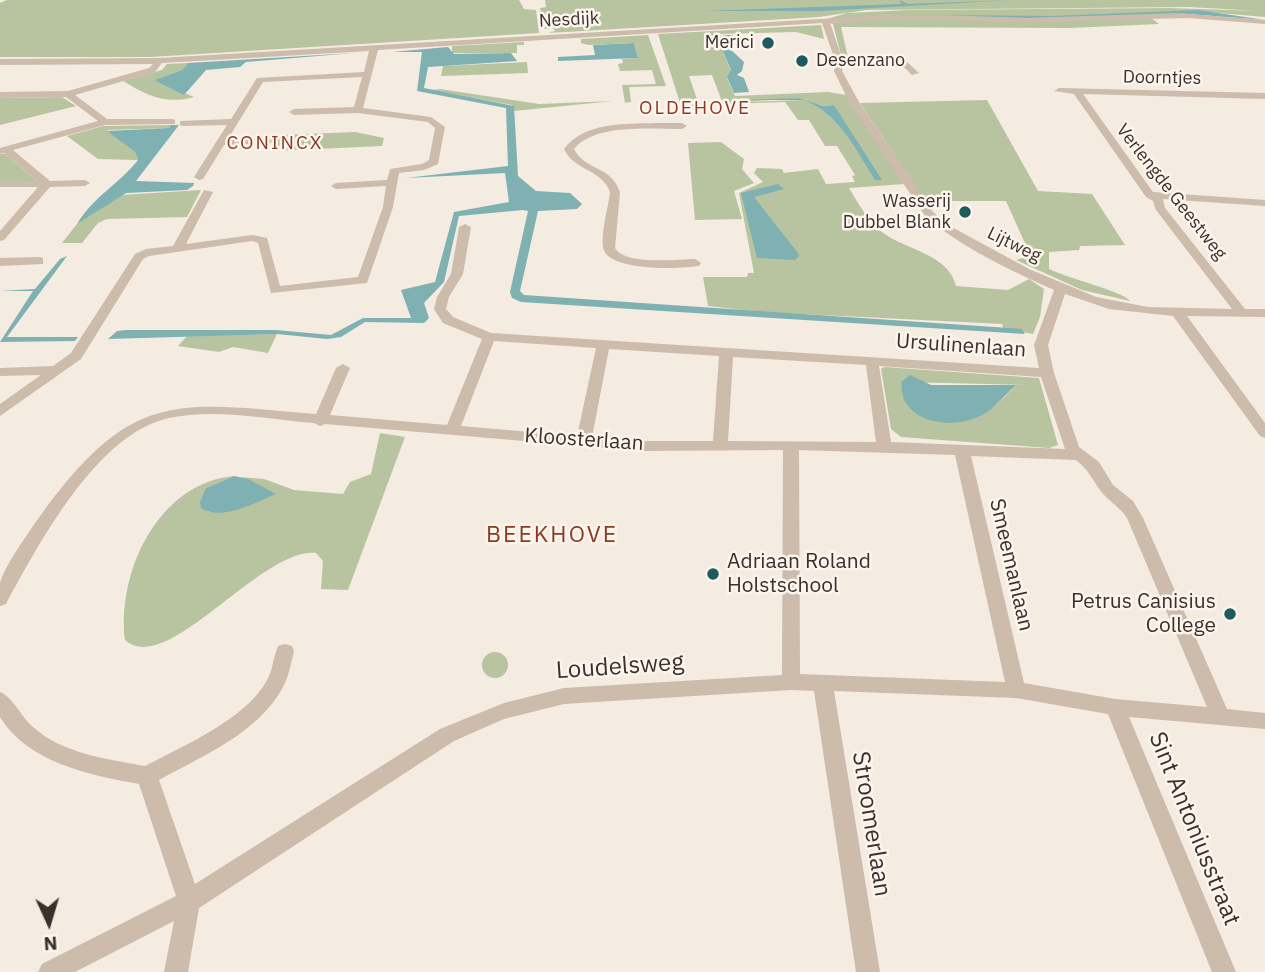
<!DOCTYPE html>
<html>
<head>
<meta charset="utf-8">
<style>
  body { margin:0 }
  #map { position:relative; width:1265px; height:972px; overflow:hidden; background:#f4ebe1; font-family:"IBM Plex Sans",sans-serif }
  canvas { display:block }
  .north { position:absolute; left:14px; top:888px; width:70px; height:70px; -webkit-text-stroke:5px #fbf5ee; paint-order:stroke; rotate:176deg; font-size:19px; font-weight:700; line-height:28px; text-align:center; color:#3b302b }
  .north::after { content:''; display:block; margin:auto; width:24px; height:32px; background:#3b302b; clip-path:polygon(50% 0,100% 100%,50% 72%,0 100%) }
</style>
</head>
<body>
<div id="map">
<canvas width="1265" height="972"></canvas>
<div class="north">N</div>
</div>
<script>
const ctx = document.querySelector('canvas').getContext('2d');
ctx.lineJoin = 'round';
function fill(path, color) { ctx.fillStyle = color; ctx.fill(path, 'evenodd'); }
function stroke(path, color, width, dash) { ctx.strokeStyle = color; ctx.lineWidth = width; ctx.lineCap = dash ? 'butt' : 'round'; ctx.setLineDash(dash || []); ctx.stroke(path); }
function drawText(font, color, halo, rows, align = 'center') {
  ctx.font = font + ' "IBM Plex Sans",sans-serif'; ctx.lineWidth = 5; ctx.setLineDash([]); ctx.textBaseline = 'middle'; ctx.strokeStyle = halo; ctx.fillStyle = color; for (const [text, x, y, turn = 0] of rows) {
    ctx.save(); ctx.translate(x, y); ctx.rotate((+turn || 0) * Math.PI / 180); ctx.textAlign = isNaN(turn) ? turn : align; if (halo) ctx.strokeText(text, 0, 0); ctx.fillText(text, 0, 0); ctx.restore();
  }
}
const green = new Path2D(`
  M7,0H519L524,9L536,10L539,33L150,57H0V3Z
  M545,0H1265V17L1195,11L1175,15L1062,18L827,19L847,13L909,10L1170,8L1258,11L1189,7L867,10L819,17L548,33L555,31L553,28L544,29L540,8L546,7Z
  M884,18L1036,21L1151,18L1159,24L1070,28L841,27L849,62L842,59L833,24L829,23Z
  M821,25L824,39L796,32L717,34L723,37L719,42L731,71L727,78L735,96L828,92L846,95L904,184L849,188C857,202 870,223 882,232C905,250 949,254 956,286L1008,290L1029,279L1044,289L1040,317L1033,334L1003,328L1002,324L762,312L708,306L703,277H747L748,273H754L739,193L763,182L754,173L757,168L782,169L784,173L818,169L826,184L855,182L852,176L855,175L837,146H825L809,120H798L785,102L723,104L712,75L689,76L700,108L682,109L658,34ZM799,98L823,106L834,105L875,180C855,148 839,113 803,100L741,102Z
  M648,35L666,86L629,87L631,102L625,103L622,85L656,84L652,70L620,71L618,64L623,63L622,59L638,58L634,43L588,45L581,43V39Z
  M524,42V45H517V53H452V46Z
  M527,62L528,73L441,76L443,66Z
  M188,63L182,70L154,80L194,97C166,105 146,95 123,81L162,70L167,64Z
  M440,89L539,104L613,101L514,111L512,105L432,90Z
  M62,97L76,106L0,125V98Z
  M987,100L1038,191L1092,194L1125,245L1080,246L1079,250L1049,252V269C1067,278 1122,291 1130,301L1082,290L1016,260L1029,256L1028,250L1006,201H925L860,103Z
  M171,125L169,128L107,130L135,152L138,160L98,159L67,136L103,126Z
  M355,132L384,138L382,146L272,151L280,135Z
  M721,142L744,159L742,169L754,183L734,191L742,219L695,220L688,143Z
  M0,154H5L37,181L0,182Z
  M201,190L187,217L107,219L98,223L82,243H62L77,224L121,195Z
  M277,334L268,353L233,347L219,352L178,346L187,336Z
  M884,367L1039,378L1058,445L1049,448L901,437L891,429L881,369ZM901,382L1028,385H1016C1008,393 1000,403 991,408C955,428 909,432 901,382Z
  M380,433L405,437L348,590L321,589L323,561L316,553C261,547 167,678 125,640C117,572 158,483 234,476L206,488L208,512L233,511L275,494L240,477L264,479L294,490L343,494L350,482L371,474Z
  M482 665a13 13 0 1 1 26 0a13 13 0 1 1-26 0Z`);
const water = new Path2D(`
  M899,0L908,4L1011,0L822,11H702L902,4Z
  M1198,10L1265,20L1175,13L1026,18L945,15L1053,16Z
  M723,35H733L730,49L744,62L742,71L737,75L744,78L749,92L734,93L727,77L731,70L719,42Z
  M634,43L638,58L558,61V57L595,55L593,45Z
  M448,47L454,54L511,53L517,61L428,67L424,88L514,106L518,176L536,191L570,193L582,204L577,209L538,211L520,291L524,295L1009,328L1022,329L1025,334L521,302L512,298L510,292L528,211L523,210L459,216L444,282L424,303L429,318L424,323L365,322L341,337L327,339L277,334L108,339L117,331L127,330H276L331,335L363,318H411L401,290L435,282L454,212L509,202L505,173L406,178L508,166L506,108L417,91L422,52H392Z
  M354,53L246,62L240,67L206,70L184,95L154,80L182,70L188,63Z
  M799,98L823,106L834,105L882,180H875C855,149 839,113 803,100H740Z
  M171,125H179L136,181L194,183L193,186L187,190L126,193L77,224C95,195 117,186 138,160L135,152L107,131L169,128Z
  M778,184L784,189L754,197L798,253L799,256L795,260L757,258L741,193Z
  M67,256L7,337H78L75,341L0,342L33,291H0L35,289L60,259Z
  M910,375L931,385H1028H1016C1005,395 995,408 982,415C960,427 921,427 906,403C902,398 902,389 901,382Z
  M234,476L248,479L276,494C256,502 222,522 201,508L200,502L206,488Z`);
const minor = new Path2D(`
  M1188,14L1265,20V24L1188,18L1031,22L888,19L830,23L843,61L907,62L919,73L912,75L905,68L844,66L842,71L859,102L933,212L948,225L1029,269L1096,297L1148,307L1232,309L1156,210L1153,201L1146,197L1074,94L1054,91L1059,88L1265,93V99L1083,94L1153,192L1265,200V206L1163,199L1165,208L1245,309H1265V317L1187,316L1265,423V438L1260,436L1173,316L1109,309L1065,294L1048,345L1054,373L1079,447L1099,462L1113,485L1133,501L1143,518L1227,709L1265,713V729L1129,717L1236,972H1212L1108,714L1016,698L834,691L880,972H856L814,691L791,690L564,704L504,719L454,741L199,908L188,972H164L174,921L75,972H38L42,964L176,896L139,784C90,775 28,763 0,717V692C13,697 21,717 33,727C63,754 107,759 145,766C183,746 244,720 266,682C273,671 273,657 278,646L285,644L292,646L294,651C291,663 289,676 283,687C259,733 202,756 159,780L195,884L440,729L504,703L564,688L782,675L783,450L641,451L325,424L320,426L314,423C267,419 215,408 169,418C97,433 38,545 6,604L0,606C0,599 0,591 0,584C2,569 33,526 43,512C133,389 177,402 316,414L336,368L343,364L350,368L330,415L447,425L482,339L443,323L434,309L437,297L451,274L459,227L465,224L471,227L463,274L449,297L446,309L453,317L491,333L1039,368L1034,345L1054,290C1010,270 962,248 925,216L849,102L834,71L836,63L822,23L378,50L363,108L431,117L445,127L438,164L424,170L399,173L393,207L367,283L271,293L258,243L252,241L149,256L143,259L81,359L0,416V404L41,375L0,376V368L53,366L71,353L135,254L146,249L173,246L204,190L213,192L186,244L252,235L267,238L280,286L358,277L383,207L386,186L336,189L331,186L336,183L387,180L390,169L422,164L429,160L435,128L428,122L358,113L294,115L289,112L294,109L354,107L362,77L263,82L228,139L271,137L276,140L271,143L224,145L203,179L199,180L194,177L227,125L183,126L180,125V121L231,119L257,78L364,72L369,51L162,63L155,72L75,95L107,119H172L175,120V124L105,125L13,150L50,181L85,180L90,183L85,186L50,187L4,240L0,241V231L38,187H0V181H37L4,153L0,154V148L98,121L66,97L0,98V92L68,91L149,68L153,64L0,65V59L159,58L888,15L1031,18ZM494,341L596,348L577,436L461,426ZM609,349L719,356L713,441H641L592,437ZM733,357L866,365L876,442L728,441ZM879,366L1041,377L1065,449L891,442ZM799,450L955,455L1005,682L800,674ZM971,456L1076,460C1088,469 1092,479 1100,490C1108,501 1120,507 1127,518L1207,707L1115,699L1024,683Z
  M655,123H682L687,126L682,129C652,129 594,123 574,149C585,171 611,165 620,192L615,248C626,266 676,259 695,259L701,263L699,266C680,269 606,272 603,247C601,230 608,209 610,192C602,169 574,171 564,149C584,122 624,124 655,123Z
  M39,257L43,258V264L0,266V258Z`);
const markers = [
  [768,43,7,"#1f5a5e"],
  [802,61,7,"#1f5a5e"],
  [965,212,7,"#1f5a5e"],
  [713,574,7,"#1f5a5e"],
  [1230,614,7,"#1f5a5e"]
];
const farStreetnames = [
  ["Nesdijk",569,20,-3],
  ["Doorntjes",1162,78,1],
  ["Verlengde Geestweg",1171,192,52],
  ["Lijtweg",1014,245,26]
];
const farPoinames = [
  ["Merici",754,43],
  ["Desenzano",816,61,"left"],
  ["Wasserij",951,202],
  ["Dubbel Blank",951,223]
];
const farNeighbourhoodnames = [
  ["OLDEHOVE",695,109],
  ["CONINCX",275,144]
];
const streetNames = [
  ["Ursulinenlaan",961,346,4],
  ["Kloosterlaan",584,440,4],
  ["Smeemanlaan",1011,565,77]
];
const poiNames = [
  ["Adriaan Roland",727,562],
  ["Holstschool",727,586],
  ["Petrus Canisius",1216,602,"right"],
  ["College",1216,626,"right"]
];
const neighbourhoodNames = [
  ["BEEKHOVE",552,535]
];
const nearStreetnames = [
  ["Loudelsweg",620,667,-4],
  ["Stroomerlaan",871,824,81],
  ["Sint Antoniusstraat",1194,829,68]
];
fill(green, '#b8c4a0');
fill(water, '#7fb0b2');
fill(minor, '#cdbbac');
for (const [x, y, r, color] of markers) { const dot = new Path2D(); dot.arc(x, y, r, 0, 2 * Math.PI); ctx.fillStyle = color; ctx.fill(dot); stroke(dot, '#fbf5ee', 2.5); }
drawText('18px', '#3b302b', '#fbf5ee', farStreetnames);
drawText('18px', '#3b302b', '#fbf5ee', farPoinames, 'right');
ctx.letterSpacing = '2px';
drawText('19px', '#8c3b22', '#fbf5ee', farNeighbourhoodnames);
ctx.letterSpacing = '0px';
drawText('21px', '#3b302b', '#fbf5ee', streetNames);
drawText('21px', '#3b302b', '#fbf5ee', poiNames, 'left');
ctx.letterSpacing = '2px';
drawText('23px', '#8c3b22', '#fbf5ee', neighbourhoodNames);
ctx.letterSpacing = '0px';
drawText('24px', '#3b302b', '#fbf5ee', nearStreetnames);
</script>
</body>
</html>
